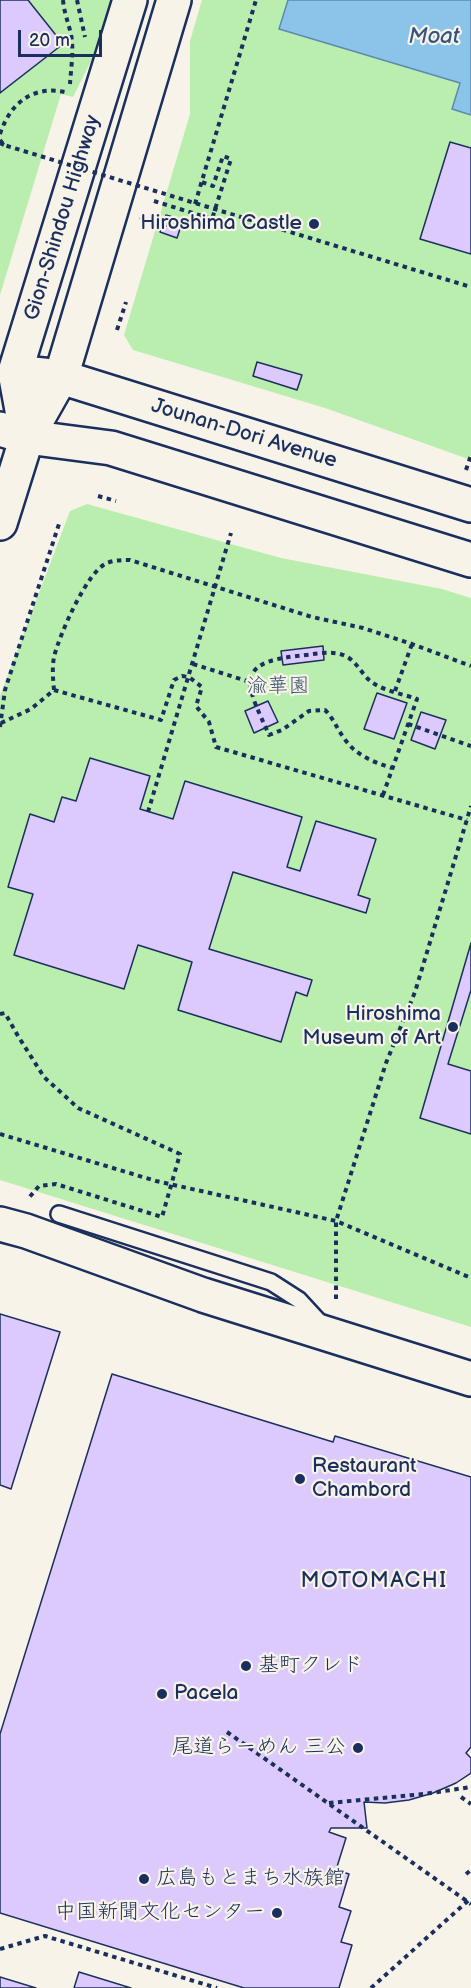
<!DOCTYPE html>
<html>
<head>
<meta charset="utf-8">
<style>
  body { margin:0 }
  #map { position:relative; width:471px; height:1988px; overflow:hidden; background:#f7f3e8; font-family:"Balsamiq Sans",sans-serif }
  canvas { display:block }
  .scale { position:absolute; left:18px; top:30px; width:84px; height:27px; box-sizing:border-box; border:3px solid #1b2f5e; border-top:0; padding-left:8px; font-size:18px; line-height:21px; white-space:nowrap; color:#1b2f5e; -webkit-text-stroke:4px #f7f3e8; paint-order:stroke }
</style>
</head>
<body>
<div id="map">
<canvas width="471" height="1988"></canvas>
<div class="scale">20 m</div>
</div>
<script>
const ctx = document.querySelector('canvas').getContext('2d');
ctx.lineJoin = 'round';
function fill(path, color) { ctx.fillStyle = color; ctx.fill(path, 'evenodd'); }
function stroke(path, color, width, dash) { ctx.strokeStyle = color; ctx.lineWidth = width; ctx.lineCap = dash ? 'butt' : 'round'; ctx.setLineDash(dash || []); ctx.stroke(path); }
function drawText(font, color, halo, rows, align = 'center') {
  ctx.font = font + ' "Balsamiq Sans","Klee One",sans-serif'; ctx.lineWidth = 4.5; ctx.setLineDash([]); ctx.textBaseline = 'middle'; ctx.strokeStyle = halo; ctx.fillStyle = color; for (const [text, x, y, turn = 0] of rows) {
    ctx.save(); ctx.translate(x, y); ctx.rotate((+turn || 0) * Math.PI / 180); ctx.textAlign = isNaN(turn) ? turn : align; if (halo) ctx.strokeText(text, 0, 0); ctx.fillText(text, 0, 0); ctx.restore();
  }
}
const green = new Path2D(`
  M0,0H112L96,51L73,97L61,94L0,295Z
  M202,0H471V460L325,408L133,350L124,335L190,114V41Z
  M87,504L281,558L442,589L471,598V1327L0,1180V696L70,511Z`);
const water = new Path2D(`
  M288,0H471V115L452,109L460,83L279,29Z`);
const building = new Path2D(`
  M0,0H28L63,44L0,93Z
  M450,142L471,148V254L420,239Z
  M166,215L183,220L177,238L160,232Z
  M257,362L302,375L297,390L253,376Z
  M323,646L324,660L283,665L281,651Z
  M377,693L407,703L394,739L364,729Z
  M268,701L278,722L254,733L245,711Z
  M421,712L446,720L435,749L411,740Z
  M90,758L150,776L140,809L173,819L185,781L302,817L287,867L300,871L316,821L376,839L358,895L370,899L366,913L233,872L209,949L312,980L307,996L296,992L281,1042L178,1010L192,962L138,945L124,989L14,955L33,894L8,887L30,814L54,822L62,797L76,801Z
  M471,943V990L448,1064L471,1071V1134L420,1118Z
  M0,1314L60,1332L11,1489L0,1485Z
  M112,1374L333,1442L335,1436L471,1477V1747L466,1753L471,1758V1773L456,1783L433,1793L409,1800L385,1803L364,1802L367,1828H331L329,1832L346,1838L336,1870L349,1874L339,1907L351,1911L341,1942L352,1945L339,1988H244L0,1913V1734Z
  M79,1972L131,1988H74Z
  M0,1977L36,1988H0Z`);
const path = new Path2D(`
  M63,0C64,12 68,22 71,34C74,50 71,68 70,84
  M77,0L85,37
  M0,134C11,101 35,84 69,93
  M0,143L4,145
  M154,201L212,219L231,159L223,156L213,186L202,182
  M195,204L256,0
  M140,217L171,226
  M117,330L126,302
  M466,470L471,455
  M98,496L116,501
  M193,664L250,682
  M54,690L161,720L174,680L182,676L189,677L202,687L196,706L209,722L216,747L467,820
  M395,691L412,644
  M1,723L31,709L54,690C53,679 52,668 54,657C59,636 87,571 107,563C114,560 122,560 130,560L312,617L363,628L412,644L471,666
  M408,724L471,746
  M0,727L5,690L59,524
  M383,795L417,699C403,694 385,691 373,683C361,675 357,660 343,655C330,650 311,655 297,656C230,663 249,689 269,735L282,730L309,711L325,710C334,719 337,729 344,738C355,755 373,762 392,768
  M148,812L231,533
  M0,1014L5,1013L18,1036L44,1077L78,1108L180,1154L162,1217L56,1184L39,1186L27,1200
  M0,1134L156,1181L336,1221L471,1278
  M336,1299V1221L386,1063L415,992L471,806
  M227,1732L471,1904
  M461,1797L471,1804
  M329,1803L424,1794L471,1787
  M466,1874L471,1870
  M0,1949L45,1936L217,1988
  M371,1988L471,1898`);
const service = new Path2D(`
  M59,1214L271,1282L299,1300L323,1326`);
const tertiary = new Path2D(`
  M0,429L27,437L0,523
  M0,1224L26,1231L203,1295L471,1379`);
const trunk = new Path2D(`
  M15,372L61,377L471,505
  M27,437L61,377L174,0
  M27,437L111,448L471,560
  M27,437L15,372L130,0`);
const pathBridge = new Path2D(`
  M0,140L4,145L471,287`);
const markers = [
  [314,224,6,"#1b2f5e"],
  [453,1027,6,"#1b2f5e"],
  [300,1479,6,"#1b2f5e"],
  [246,1666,6,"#1b2f5e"],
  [162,1694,6,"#1b2f5e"],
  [358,1748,6,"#1b2f5e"],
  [144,1879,6,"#1b2f5e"],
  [277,1913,6,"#1b2f5e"]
];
const streetNames = [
  ["Gion-Shindou Highway",63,218,-73],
  ["Jounan-Dori Avenue",244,434,17]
];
const poiNames = [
  ["Hiroshima Castle",302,224],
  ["Hiroshima",441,1015],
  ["Museum of Art",441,1039],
  ["Restaurant",312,1467,"left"],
  ["Chambord",312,1491,"left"],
  ["基町クレド",258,1666,"left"],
  ["Pacela",174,1694,"left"],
  ["尾道らーめん 三公",346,1748],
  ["広島もとまち水族館",156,1879,"left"],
  ["中国新聞文化センター",265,1913]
];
const parkNames = [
  ["渝華園",278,687]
];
const waterNames = [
  ["Moat",434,37]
];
const neighbourhoodNames = [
  ["MOTOMACHI",374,1581]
];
fill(green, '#baeeaf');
fill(water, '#8ac5e9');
stroke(water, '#5e89b1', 1.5);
fill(building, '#dbcafb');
stroke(building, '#1b2f5e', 1.5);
stroke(service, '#1b2f5e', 20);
stroke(tertiary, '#1b2f5e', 38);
stroke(trunk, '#1b2f5e', 38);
stroke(path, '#1b2f5e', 4, [4.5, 4.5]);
stroke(service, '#f7f3e8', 15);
stroke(tertiary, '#f7f3e8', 33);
stroke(trunk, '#f7f3e8', 33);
stroke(pathBridge, '#1b2f5e', 4, [4.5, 4.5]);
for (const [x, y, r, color] of markers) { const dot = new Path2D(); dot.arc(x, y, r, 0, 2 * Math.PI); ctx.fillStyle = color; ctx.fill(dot); stroke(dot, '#f7f3e8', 2); }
drawText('21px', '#1b2f5e', '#f7f3e8', streetNames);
drawText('21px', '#1b2f5e', '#f7f3e8', poiNames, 'right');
drawText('21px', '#3b556e', '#f7f3e8', parkNames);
drawText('italic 22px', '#375481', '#f7f3e8', waterNames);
ctx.letterSpacing = '1.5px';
drawText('22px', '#1b2f5e', '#f7f3e8', neighbourhoodNames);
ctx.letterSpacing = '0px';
</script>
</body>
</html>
